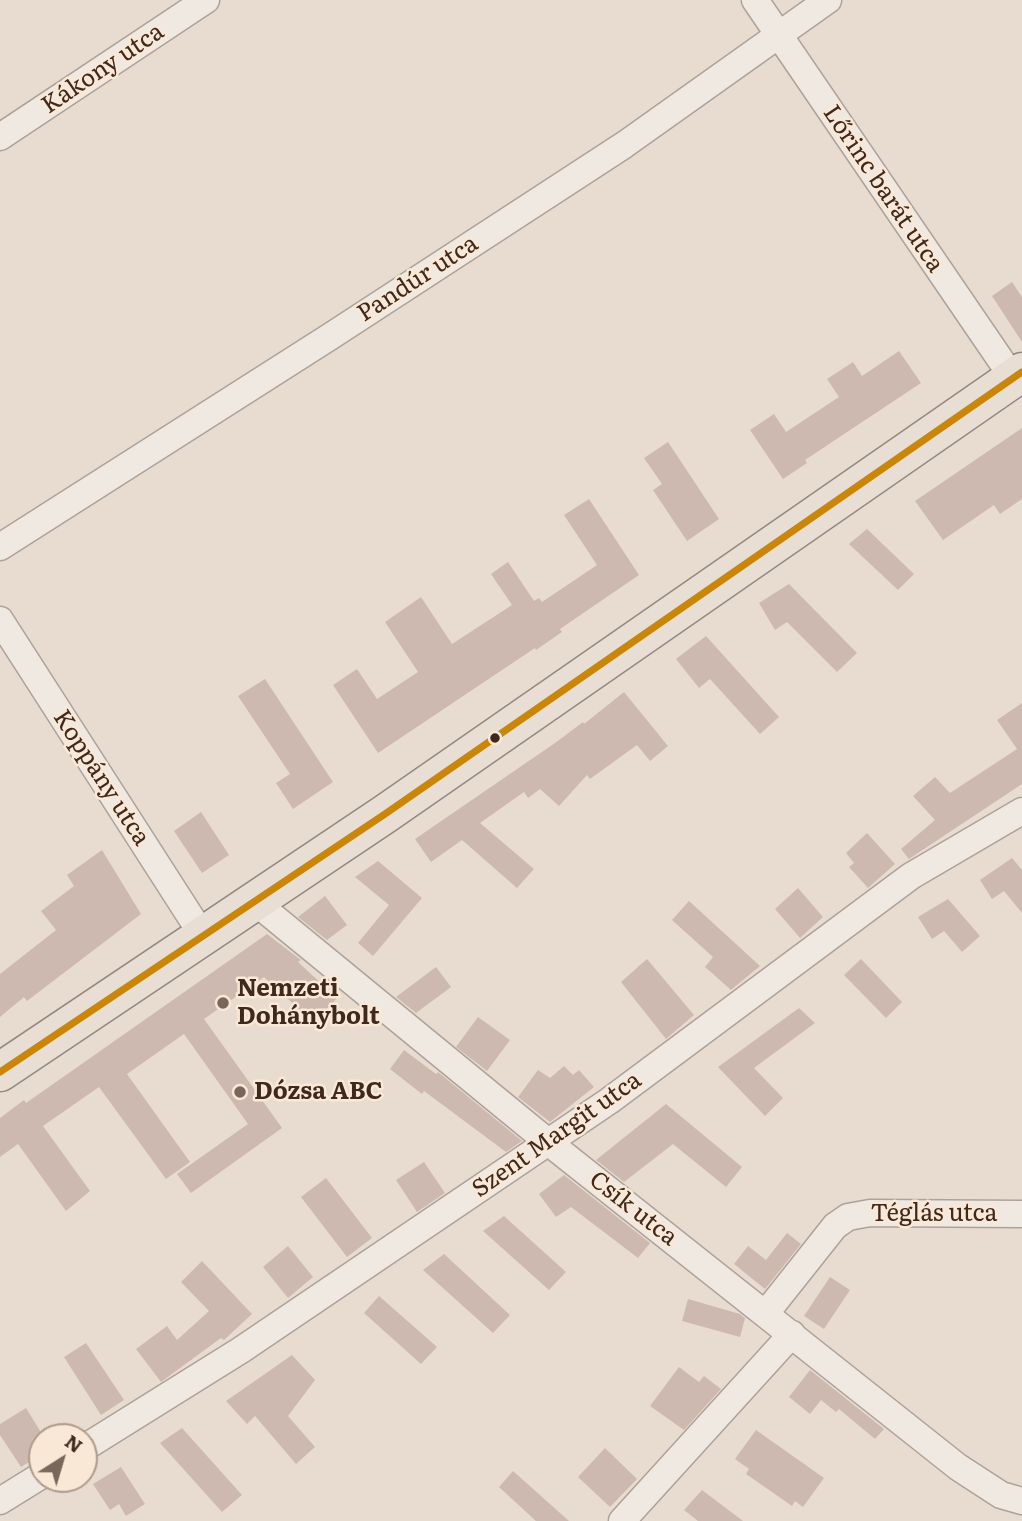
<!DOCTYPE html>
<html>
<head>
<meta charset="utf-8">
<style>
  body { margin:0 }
  #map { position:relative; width:1022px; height:1521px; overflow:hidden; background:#e8dcd0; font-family:Literata,serif }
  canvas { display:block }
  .north { position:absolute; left:28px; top:1423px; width:70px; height:70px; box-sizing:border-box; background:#f9e8d5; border:2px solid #af9b8c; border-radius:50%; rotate:37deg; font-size:19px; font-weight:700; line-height:28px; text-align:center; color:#3f281e }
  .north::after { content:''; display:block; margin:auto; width:24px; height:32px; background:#7a675c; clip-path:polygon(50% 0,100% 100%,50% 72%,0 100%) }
</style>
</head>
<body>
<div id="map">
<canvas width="1022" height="1521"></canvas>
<div class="north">N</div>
</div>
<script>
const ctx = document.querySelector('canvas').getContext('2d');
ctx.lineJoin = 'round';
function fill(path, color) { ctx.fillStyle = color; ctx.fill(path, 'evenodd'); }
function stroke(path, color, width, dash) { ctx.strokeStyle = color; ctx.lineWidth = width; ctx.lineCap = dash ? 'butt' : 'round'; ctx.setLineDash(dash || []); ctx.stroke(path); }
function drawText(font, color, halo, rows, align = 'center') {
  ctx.font = font + ' Literata,serif'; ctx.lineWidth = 5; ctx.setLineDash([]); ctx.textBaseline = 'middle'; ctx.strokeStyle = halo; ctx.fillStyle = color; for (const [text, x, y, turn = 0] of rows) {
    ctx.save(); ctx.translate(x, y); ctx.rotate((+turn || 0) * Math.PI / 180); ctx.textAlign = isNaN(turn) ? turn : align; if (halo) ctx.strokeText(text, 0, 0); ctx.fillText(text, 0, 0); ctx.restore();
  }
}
const building = new Path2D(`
  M1012,282L1022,297V342L992,296Z
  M899,351L921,383L805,460L807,463L783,479L750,430L774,414L786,432L839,397L827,379L853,362L862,376Z
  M1022,428V499L1000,514L994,505L943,540L915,501Z
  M668,442L719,519L687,541L653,490L662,484L644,458Z
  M589,499L639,575L560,629L562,632L536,650L535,648L378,753L333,685L357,669L377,699L418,672L385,622L421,597L452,644L512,605L491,574L508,562L534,601L539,598L542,602L597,565L564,515Z
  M867,529L914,574L898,590L849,544Z
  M789,584L857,653L837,672L787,622L775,630L759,603Z
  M706,636L779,717L760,734L710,679L699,688L676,659Z
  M265,679L333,782L293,809L276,783L290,774L238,696Z
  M624,692L668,746L650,761L637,745L590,779L587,775L559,806L540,789L528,798L524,792L480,823L534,869L517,888L462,840L431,862L415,839L555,743L583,722L584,724Z
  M1022,703V784L909,859L901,849L935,820L913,796L935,777L950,793L1017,749L997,720Z
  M201,812L229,855L202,873L174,831Z
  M867,833L895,864L868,888L849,867L854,863L846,853Z
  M102,850L141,914L27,1001L24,997L0,1017V974L56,930L41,911L74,886L67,875Z
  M1012,858L1022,870V913L1004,891L992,899L980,880Z
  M378,861L422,898L373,956L358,943L389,905L355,877Z
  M798,888L823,917L800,938L775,909Z
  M325,896L347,925L327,940L298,917Z
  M948,899L980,936L962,952L944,931L932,939L918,917Z
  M689,901L760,966L731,990L705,967L713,957L672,920Z
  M267,934L301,960L298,962L337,998L314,1023L264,977L204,1019L282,1128L191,1193L177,1174L248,1124L184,1034L127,1074L190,1162L166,1179L99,1087L43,1126L90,1191L66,1211L18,1144L0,1157V1118L24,1100L26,1103Z
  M647,959L694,1015L666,1039L621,982Z
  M861,959L902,1002L886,1018L844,975Z
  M436,967L451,987L416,1013L396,997Z
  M799,1008L815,1023L754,1068L783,1098L765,1116L718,1067Z
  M478,1017L510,1040L487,1071L456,1047Z
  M404,1050L436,1074L438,1072L522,1141L506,1152L424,1091L422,1094L390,1069Z
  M564,1066L573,1075L579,1070L594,1087L550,1122L518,1097L538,1070L550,1078Z
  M666,1104L742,1167L726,1187L673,1144L624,1182L596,1160Z
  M424,1162L445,1193L417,1212L396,1180Z
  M564,1175L650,1243L638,1258L571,1207L556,1217L539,1194Z
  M326,1178L372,1238L347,1257L301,1197Z
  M504,1216L566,1272L549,1290L483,1231Z
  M787,1233L801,1244L765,1289L734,1264L748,1246L766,1260Z
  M288,1246L313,1277L288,1298L263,1267Z
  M444,1254L510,1315L493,1333L423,1270Z
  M202,1261L252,1314L224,1340L221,1338L161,1382L136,1349L167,1326L177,1340L209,1311L181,1282Z
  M830,1277L850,1290L824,1329L804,1316Z
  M379,1296L437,1347L421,1364L364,1313Z
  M688,1299L740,1314L745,1318L740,1337L682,1321Z
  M86,1343L124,1400L101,1415L64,1357Z
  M292,1355L315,1380L288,1416L315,1447L296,1464L255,1416L247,1424L226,1401Z
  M679,1367L699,1382L704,1376L721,1389L684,1430L650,1406Z
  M810,1370L884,1429L875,1439L839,1409L836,1412L821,1400L810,1414L789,1397Z
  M26,1408L42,1434V1454L21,1467L0,1435V1424Z
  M182,1428L242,1495L222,1512L160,1443Z
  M756,1430L824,1478L803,1507L795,1501L792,1506L746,1474L749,1469L735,1459Z
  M605,1448L637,1479L610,1507L578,1477Z
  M121,1467L145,1504L126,1516L119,1504L110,1510L93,1484Z
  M513,1471L569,1521H536L499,1487Z
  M702,1490L743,1521H698L684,1510Z`);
const street = new Path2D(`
  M755,0L1013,378
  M0,137L206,0
  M0,547L331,336L624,145L828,0
  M0,620L203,936
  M254,901L548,1142L958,1467L1001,1495L1022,1501
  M766,1313L835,1226L848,1217L870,1213L1022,1214
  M84,1448L241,1350L609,1101L911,876L1022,811
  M0,1501L42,1475
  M622,1521L792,1334`);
const primary = new Path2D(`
  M0,1072L385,814L1022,372`);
const bus1 = new Path2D(`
  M0,1072L385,814L1022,372`);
const markers = [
  [495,738,6,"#3f281e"],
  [223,1003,7,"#7a675c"],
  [240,1092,7,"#7a675c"]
];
const streetNames = [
  ["Kákony utca",103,69,-34],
  ["Lőrinc barát utca",883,189,56],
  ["Pandúr utca",418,279,-33],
  ["Koppány utca",101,778,57],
  ["Szent Margit utca",557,1135,-35],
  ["Csík utca",633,1209,38],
  ["Téglás utca",934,1214]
];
const poiNames = [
  ["Nemzeti",237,989],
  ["Dohánybolt",237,1017],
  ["Dózsa ABC",254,1092]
];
fill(building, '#cdb9b0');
stroke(street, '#aea298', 29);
stroke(primary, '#93877f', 41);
stroke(street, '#f0e9e2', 26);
stroke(primary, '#e8ded3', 38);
stroke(bus1, '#c98608', 7);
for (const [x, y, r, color] of markers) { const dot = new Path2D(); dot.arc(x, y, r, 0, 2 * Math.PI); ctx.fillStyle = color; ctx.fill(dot); stroke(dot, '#f9e8d5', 2.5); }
drawText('24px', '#3f281e', '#f9e8d5', streetNames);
drawText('bold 24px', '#3f281e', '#f9e8d5', poiNames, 'left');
</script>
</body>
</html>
